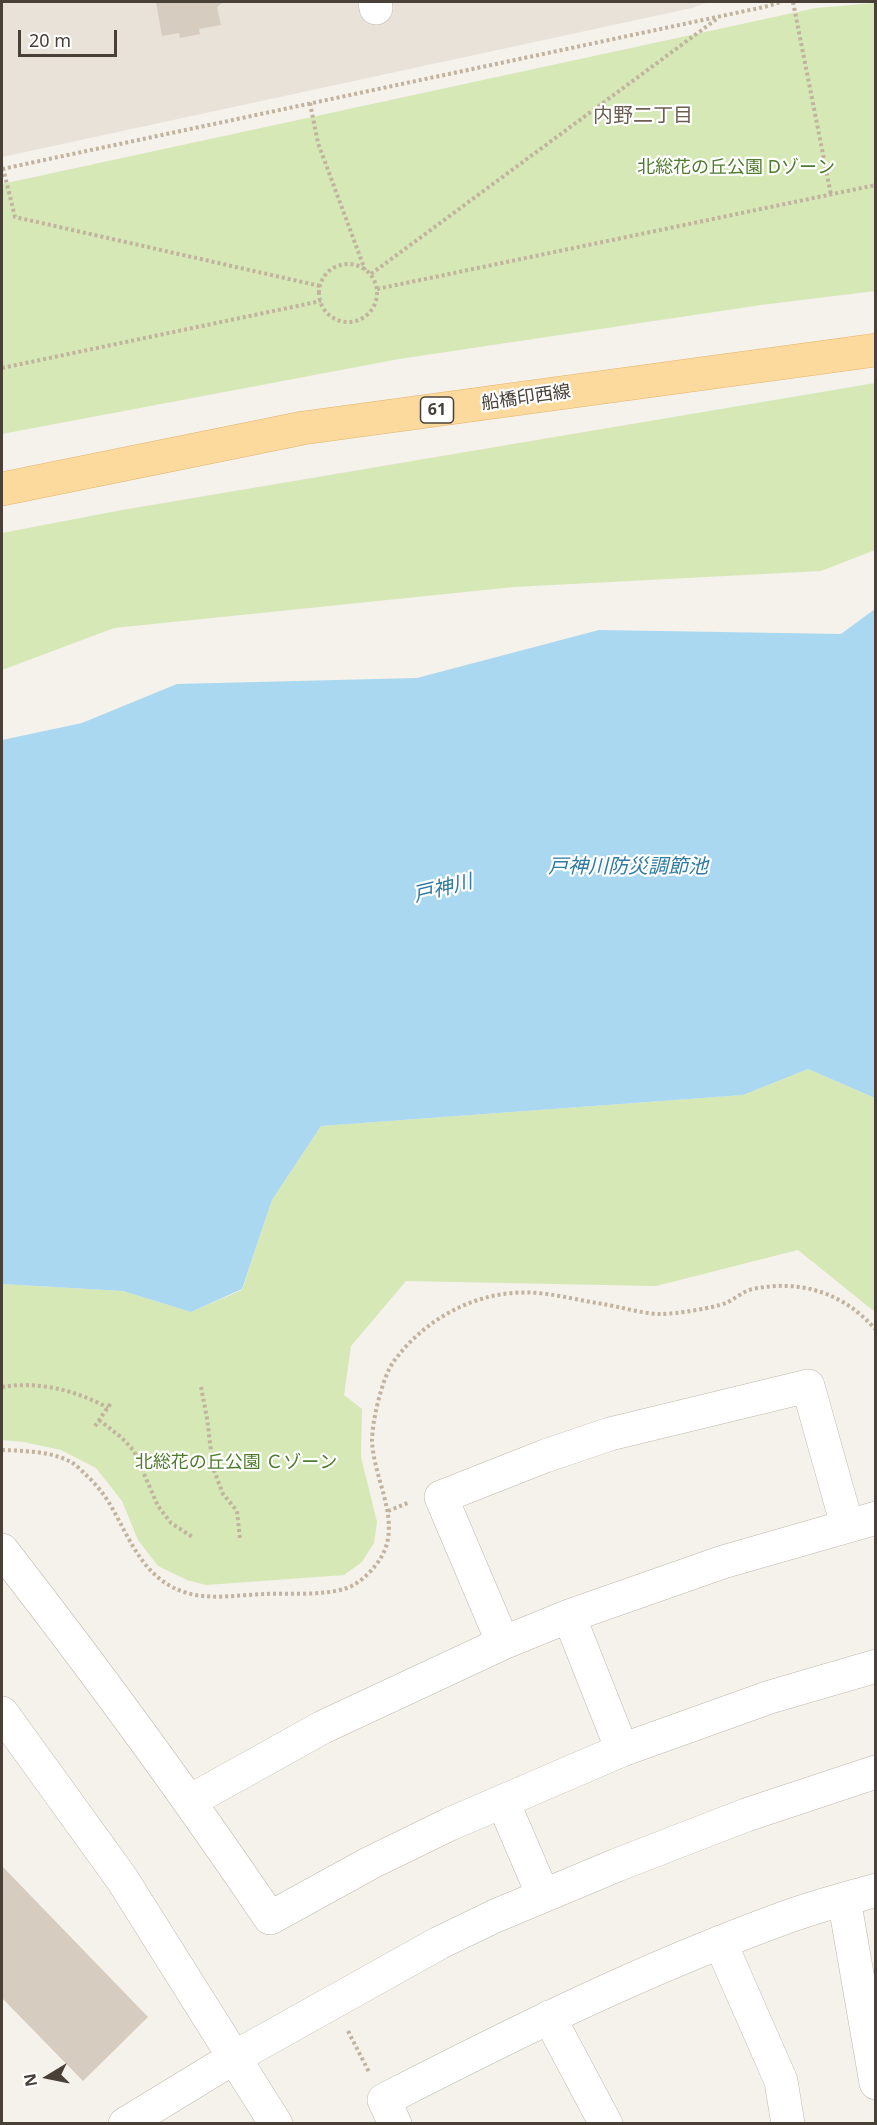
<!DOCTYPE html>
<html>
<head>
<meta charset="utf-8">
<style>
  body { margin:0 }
  #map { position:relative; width:877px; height:2125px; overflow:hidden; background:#f5f1eb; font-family:"Noto Sans",sans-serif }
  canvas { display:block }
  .frame { position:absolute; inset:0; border:3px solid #494138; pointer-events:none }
  .north { position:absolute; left:18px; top:2047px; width:60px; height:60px; -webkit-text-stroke:4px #fff; paint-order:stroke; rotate:260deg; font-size:16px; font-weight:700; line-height:24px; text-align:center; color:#494138 }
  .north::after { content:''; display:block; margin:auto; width:21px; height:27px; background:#494138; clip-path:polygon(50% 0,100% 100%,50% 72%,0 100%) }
  .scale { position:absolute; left:18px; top:30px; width:99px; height:27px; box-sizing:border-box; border:3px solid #494138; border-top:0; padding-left:8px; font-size:18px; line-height:21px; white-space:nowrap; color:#494138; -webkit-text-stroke:4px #fff; paint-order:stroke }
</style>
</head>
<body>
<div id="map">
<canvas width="877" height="2125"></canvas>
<div class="frame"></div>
<div class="north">N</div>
<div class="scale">20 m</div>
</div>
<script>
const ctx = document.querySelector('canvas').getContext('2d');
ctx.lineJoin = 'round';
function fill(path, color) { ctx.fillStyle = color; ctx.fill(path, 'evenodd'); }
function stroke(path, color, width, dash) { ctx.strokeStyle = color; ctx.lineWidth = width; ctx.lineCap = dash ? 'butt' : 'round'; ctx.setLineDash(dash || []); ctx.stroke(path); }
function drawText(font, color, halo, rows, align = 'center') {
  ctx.font = font + ' "Noto Sans","Noto Sans JP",sans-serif'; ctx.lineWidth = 4.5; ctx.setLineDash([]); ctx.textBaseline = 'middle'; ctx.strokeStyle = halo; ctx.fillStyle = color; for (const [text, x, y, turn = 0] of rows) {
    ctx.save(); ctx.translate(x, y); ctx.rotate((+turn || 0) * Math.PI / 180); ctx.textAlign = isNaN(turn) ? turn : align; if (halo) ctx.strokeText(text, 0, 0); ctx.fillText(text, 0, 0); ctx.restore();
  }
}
const residential = new Path2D(`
  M2,2H709L692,8L2,157Z`);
const green = new Path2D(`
  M875,3V291L761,305L399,359L2,434V184L816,8Z
  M875,383V550L821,571L514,587L114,628L2,670V533L122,510Z
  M808,1069L875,1098V1312L798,1250L656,1286L406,1281L351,1346L344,1395L362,1409L361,1457L377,1522L374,1543L362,1562L344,1575L206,1585L187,1580L158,1566L138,1540L122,1501L96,1468L61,1450L24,1442L2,1440V1284L123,1291L191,1312L242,1290L272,1200L321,1126L743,1095Z`);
const water = new Path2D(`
  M875,609V1098L808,1069L743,1095L321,1126L272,1200L242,1289L191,1312L123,1291L2,1284V740L82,723L177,684L417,678L599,630L841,634Z`);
const building = new Path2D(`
  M156,2H223L217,7L221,25L199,29L200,34L180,38L179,33L162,36Z
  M2,1866L148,2017L83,2081L2,1998Z`);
const path = new Path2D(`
  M793,2L831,195
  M310,103L318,143L365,270
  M3,168L15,217L320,286
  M2,169L764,7L781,2
  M319 293a29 29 0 1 1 58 0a29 29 0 1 1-58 0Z
  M371,274L718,18
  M377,289L876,185
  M2,368L321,301
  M2,1387C38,1381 76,1390 108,1408
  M201,1387L207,1418L213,1468L223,1494L237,1511L240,1539
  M99,1420L121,1437L134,1451L158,1506L171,1523L194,1538
  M95,1426L111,1403
  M2,1450C25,1451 50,1451 71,1462C76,1465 81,1470 85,1474C95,1483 104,1494 111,1506C131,1541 144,1580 187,1593C211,1600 238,1595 264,1594C288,1593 324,1596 347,1588C358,1584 368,1575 375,1566C407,1528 374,1484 372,1441C372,1422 382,1377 394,1361C427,1316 482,1288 538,1293C560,1295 582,1301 603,1304C621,1307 643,1314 662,1314C675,1314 714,1308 726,1303C735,1299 743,1291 753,1289C801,1279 844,1293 876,1330
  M388,1511L410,1502
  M348,2031L369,2072`);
const minor = new Path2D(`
  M375,2L376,8
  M2,1550C96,1671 184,1791 270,1918L370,1863L450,1824L622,1750L770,1697L876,1666
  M569,1616L622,1750
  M503,1643L441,1497L545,1456L610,1434L808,1386L847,1525
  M2,1713L122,1879L276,2124
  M190,1801L323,1727L503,1643L569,1616L723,1562L876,1518
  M503,1802L543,1895
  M844,1899L876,2083
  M720,1942L781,2081L788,2124
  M549,2017L606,2124
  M125,2124L235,2057L439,1943L495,1916L617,1865L746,1815L876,1772
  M395,2124L384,2100C514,2033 646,1968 784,1918C814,1907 845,1899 876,1890`);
const major = new Path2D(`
  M2,489L303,428L876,350`);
const shields = [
  [437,410,33]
];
const shieldNames = [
  ["61",437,410]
];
const parkNames = [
  ["北総花の丘公園 Dゾーン",736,168],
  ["北総花の丘公園 Ｃゾーン",236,1463]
];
const streetNames = [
  ["船橋印西線",526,398,-8]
];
const neighbourhoodNames = [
  ["内野二丁目",643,116]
];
const waterNames = [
  ["戸神川防災調節池",628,867],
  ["戸神川",443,889,-14]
];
fill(residential, '#e9e2d9');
fill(green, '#d5e8b5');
fill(water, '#a9d8f0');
fill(building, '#d6ccc0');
stroke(minor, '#c0b8ad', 34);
stroke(major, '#e2b56b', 34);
stroke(path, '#c2b39e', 4, [3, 3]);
stroke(minor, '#fff', 33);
stroke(major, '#fcd99c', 33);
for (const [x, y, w] of shields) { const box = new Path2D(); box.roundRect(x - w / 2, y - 13, w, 26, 4.5); ctx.fillStyle = '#fff'; ctx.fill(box); stroke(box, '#494138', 1.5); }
drawText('bold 16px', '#494138', null, shieldNames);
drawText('18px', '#507b2c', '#fff', parkNames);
drawText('18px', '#494138', '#fff', streetNames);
drawText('20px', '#6c5e50', '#fff', neighbourhoodNames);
drawText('italic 20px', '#2f7ba4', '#fff', waterNames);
</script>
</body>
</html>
